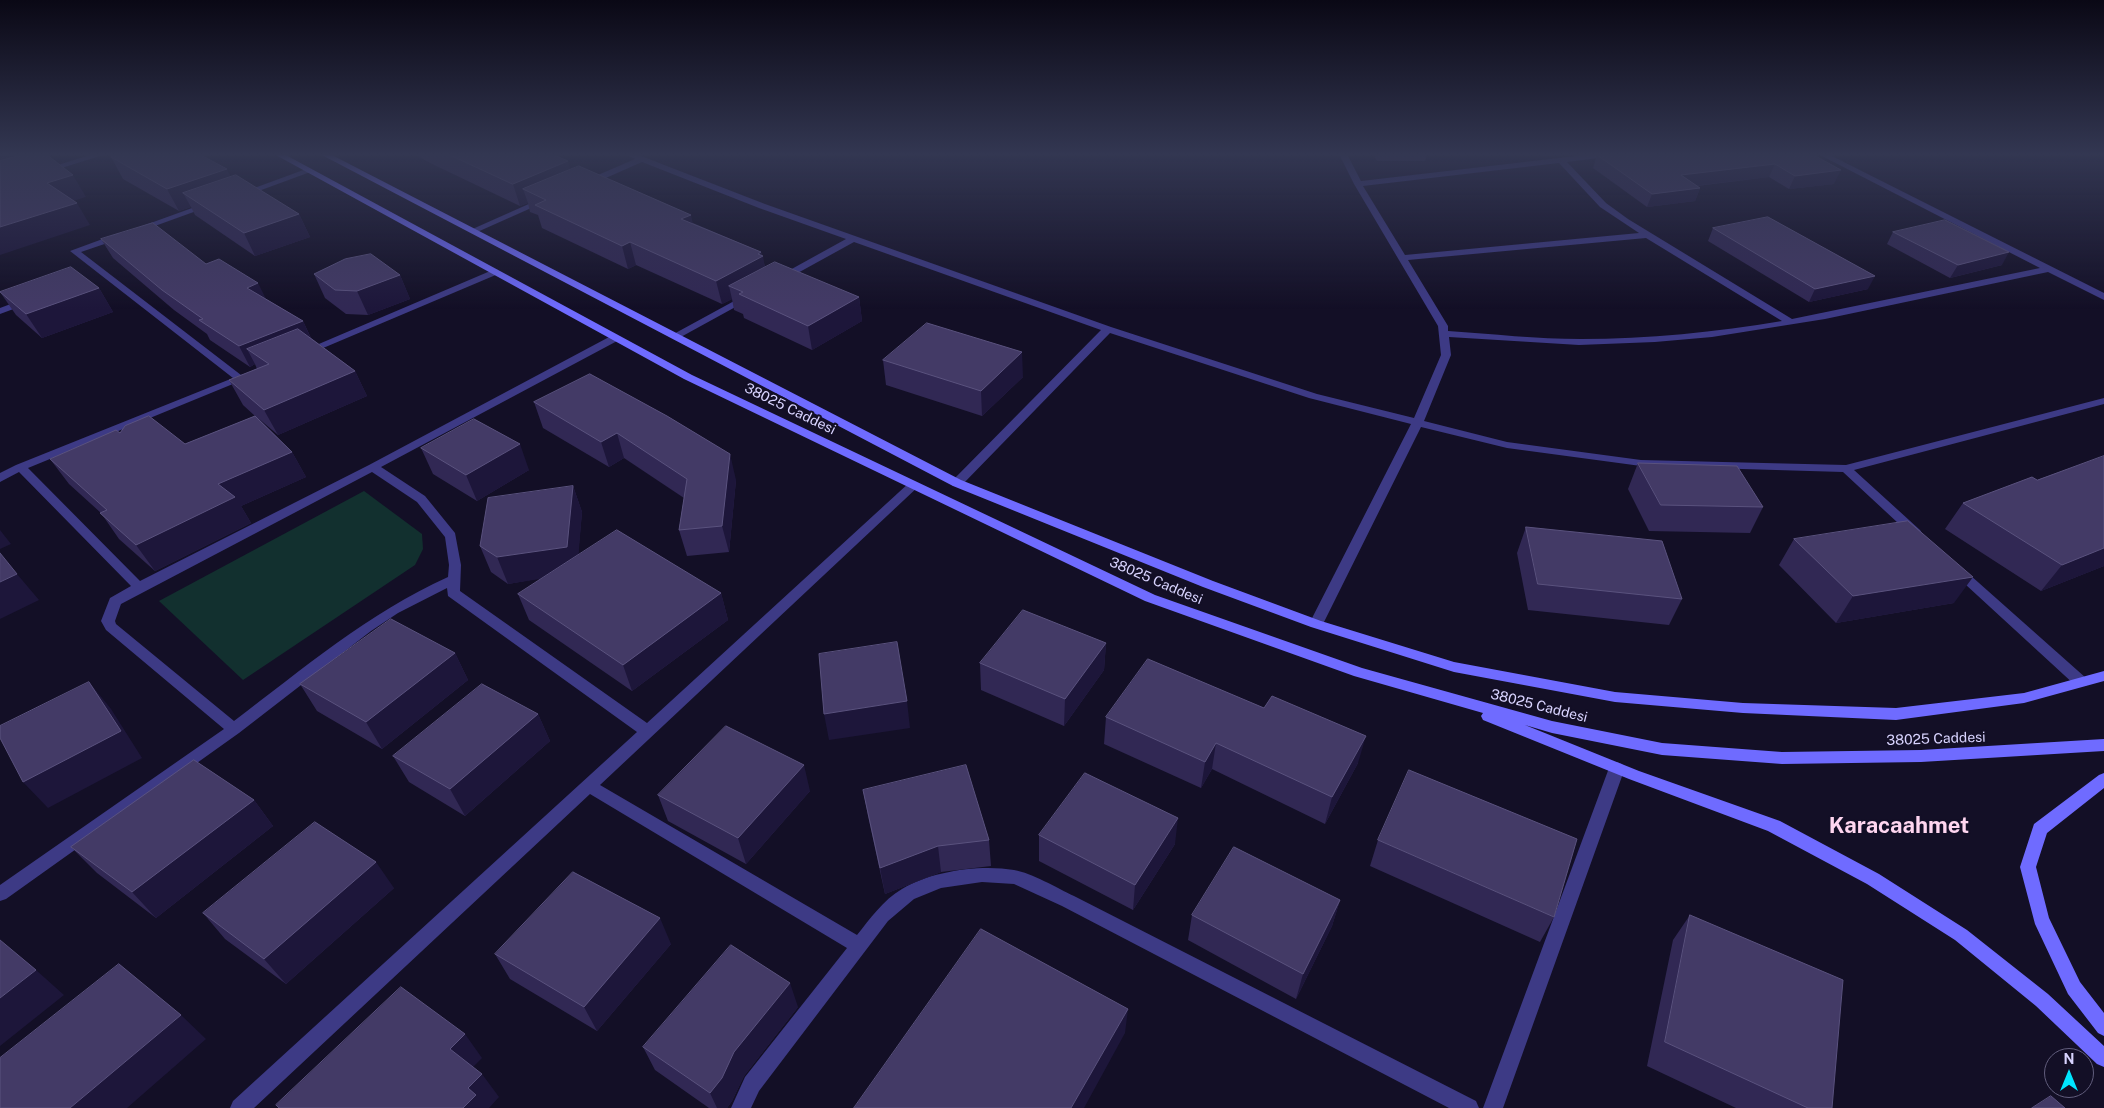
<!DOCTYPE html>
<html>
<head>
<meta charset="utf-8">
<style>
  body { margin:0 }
  #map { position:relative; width:2104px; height:1108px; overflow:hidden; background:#130f26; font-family:"Public Sans",sans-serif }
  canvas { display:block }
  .north { position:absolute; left:2044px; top:1048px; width:50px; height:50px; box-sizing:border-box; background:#130f26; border:1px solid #625e7d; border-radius:50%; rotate:0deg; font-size:14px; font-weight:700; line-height:20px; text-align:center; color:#d9d4ff }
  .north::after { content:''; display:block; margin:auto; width:18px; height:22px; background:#00e5ff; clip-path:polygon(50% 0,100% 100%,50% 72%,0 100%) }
</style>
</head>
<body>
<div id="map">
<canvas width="2104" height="1108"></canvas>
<div class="north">N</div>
</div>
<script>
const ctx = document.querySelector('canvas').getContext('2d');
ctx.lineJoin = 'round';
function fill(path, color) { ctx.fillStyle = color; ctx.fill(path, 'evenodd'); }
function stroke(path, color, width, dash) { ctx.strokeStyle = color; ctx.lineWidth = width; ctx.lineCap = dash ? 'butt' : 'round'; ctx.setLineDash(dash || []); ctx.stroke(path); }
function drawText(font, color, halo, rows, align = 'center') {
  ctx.font = font + ' "Public Sans",sans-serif'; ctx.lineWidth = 4; ctx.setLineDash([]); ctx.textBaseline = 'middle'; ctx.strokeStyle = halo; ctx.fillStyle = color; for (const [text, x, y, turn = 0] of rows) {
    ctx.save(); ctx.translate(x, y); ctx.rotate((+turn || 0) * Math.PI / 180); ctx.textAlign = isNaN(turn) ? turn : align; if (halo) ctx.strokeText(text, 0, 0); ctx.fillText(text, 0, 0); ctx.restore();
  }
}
const green = new Path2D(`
  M364,491L422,534L423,549L415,565L243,680L159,601Z`);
const street = new Path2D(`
  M93,154H106L49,172L42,170Z
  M625,154H636L765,204L1111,327L1317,394L1414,418L1441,355L1438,326L1354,184L1339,154H1347L1361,181L1593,154H1617L1613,156L1567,162L1606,203L1628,219L1792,319L2040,268L1818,154H1828L2104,293V300L2048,272L1825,319L1712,337L1655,342L1579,345L1449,337L1451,355L1424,421L1507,442L1641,460L1846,465L2104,398V404L1854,470L1920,530L1922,533L1920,536H1912L1843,472L1641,466L1507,448L1421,427L1323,624L1321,627H1311L1309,624L1411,424L1309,398L1110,333L961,486H953L951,483L953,480L1101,330L854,242L785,280H779V276L846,239L759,208L642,162L590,185H584V181L635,159ZM1559,163L1600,207L1639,233L1405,255L1363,186ZM1646,238L1782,321C1716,332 1648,339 1581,339C1537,339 1493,334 1448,331V326L1408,260Z
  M306,169L313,171L245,196L238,194Z
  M540,199L547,201L475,233L468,231Z
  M206,203L213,205L141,231L134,229Z
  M119,233L123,236L122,238L81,252L241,375L245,374L250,377L28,468L140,581L369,465L611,336H619V340L381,467L425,496L455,533L461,565L460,591L647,723L910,482L914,481L920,485L600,785L857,935C870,919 883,900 902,889C931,871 981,864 1014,870C1032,873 1057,888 1074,896L1476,1101L1479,1108H1449L1062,906L1014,884L982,882L941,888L914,899L888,921L759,1091L751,1108H731L745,1077L847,948L590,794L254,1108H230L233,1101L637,732L448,596L447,588L398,613L371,631L239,733L6,899L0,901V885L224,729L106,630L101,621L110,598L131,586L19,472L0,482V473L16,465L233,378L70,251ZM372,472L417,502L445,537L449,565L448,577C368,613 303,669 234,721L116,624L115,621L121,604Z
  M495,269L498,270V274L309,354L305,355L300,352Z
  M747,294L750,295V299L679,338L675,339L670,336Z
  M24,299L27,300V304L0,314V308Z
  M1957,566L1961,567L2086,678L2088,682L2086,686H2076L1953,573L1951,570Z
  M1617,762L1622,764L1625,768L1503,1108H1483L1609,768L1612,764Z`);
const secondary = new Path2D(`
  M274,154H284L692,375L1155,595L1362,668L1552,721L1662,743L1782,752L1921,750L2104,739V751L1921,762L1782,764L1662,755L1552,733L1525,725L1639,771L1780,821L1879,874L1967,930L2048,994L2104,1046V1067L2097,1064L2036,1006L1955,940L1867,884L1768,831L1629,779L1483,720L1481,716L1483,713L1354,676L1145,601L684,379Z
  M320,154H330L961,480L1213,581L1321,621L1454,662L1615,692L1743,703L1896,708L2024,693L2104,671V681L2024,703L1896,720L1743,713L1615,702L1454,672L1311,627L1203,587L953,486Z
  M2104,773V788L2047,833L2036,867L2049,918L2080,982L2104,1013V1036L2098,1033L2068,994L2035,924L2020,867L2034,824L2099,775Z`);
const wall = new Path2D(`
  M414,154H552L568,161L570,170L693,223L761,252L765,267L859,297L862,321L812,350L744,318L743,314L734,310L732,299L722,304L636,265L628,269L542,228L538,215L530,212L528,203L520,206L430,163Z
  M1373,154H1427L1425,161H1377Z
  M1812,154L1834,184L1789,189L1769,177L1697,186L1700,188L1695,201L1647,207L1593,168L1597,155Z
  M111,157L231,177L299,214L310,237L255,256L195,215L191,207L179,211L123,179Z
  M1713,228L1868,289L1809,302L1708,241Z
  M1893,232L2002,265L1950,278L1887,244Z
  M101,239L206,264L266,299L303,321L311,338L355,371L367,396L278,435L258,418L292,452L306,477L241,506L251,523L155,571L119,539L101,513L69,484L50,459L120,433L185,444L255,416L243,405L229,380L257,369L255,364L250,367L210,340L207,334L174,310L113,258Z
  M314,274L400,275L410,299L368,315L346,314L325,298Z
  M99,288L113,312L42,338L16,315L0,292Z
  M883,360L1023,377L982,416L886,385Z
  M590,374L736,480L729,552L687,556L679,530L684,498L624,458L609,467L543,428L534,402Z
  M421,448L529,470L477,501L433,474Z
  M1638,463L1763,507L1750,533L1649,531L1628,489Z
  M2037,480L2104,566L2041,591L1945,529L1963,503Z
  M573,486L582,512L578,555L721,593L728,620L632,691L529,620L518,594L542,578L508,584L491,572L480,546Z
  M1526,527L1682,599L1669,625L1528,610L1517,553Z
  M1794,539L1954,603L1836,623L1779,565Z
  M1106,643L1104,670L1064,726L981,690L980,663Z
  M455,653L468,680L382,749L317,711L300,684Z
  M538,714L550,741L465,816L409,782L393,756Z
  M1106,717L1358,763L1325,824L1212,769L1201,788L1104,744Z
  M863,790L989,840L991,866L941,872L885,894L868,816Z
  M810,791L746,864L668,821L658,795Z
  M254,800L273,826L156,918L97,873L71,847Z
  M1039,835L1175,844L1133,910L1039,861Z
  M1378,840L1554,917L1540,942L1370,866Z
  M394,888L286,984L225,939L203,913Z
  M1340,900L1332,926L1296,999L1188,940L1192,915Z
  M1690,915L1832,1108H1736L1647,1066L1673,940Z
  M671,944L597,1031L510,979L495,954Z
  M798,1007L744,1076L732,1101L727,1108H709L655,1070L643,1047Z`);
const shadedWall = new Path2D(`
  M0,154H52L40,155L0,178Z
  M1543,154H1567L1542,156Z
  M568,161L574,183L523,189L528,203L520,206L513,184Z
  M1775,164L1769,177L1676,188L1681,175Z
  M227,169L237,191L183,193L191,207L179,211L167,189Z
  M1841,170L1834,184L1789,189L1795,176Z
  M73,175L86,197L60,205L47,183Z
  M1700,188L1695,201L1647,207L1652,194Z
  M77,203L90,225L0,255V227Z
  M299,214L310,237L255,256L244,233Z
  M691,215L696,237L681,219Z
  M630,242L636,265L628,269L622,246Z
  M761,252L762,257L763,256L767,280L743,292L729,286L732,299L722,304L716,281Z
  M2009,252L2002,265L1950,278L1958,265Z
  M400,275L410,299L368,315L357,291Z
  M1875,276L1868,289L1809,302L1815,289Z
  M258,283L268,303L247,288Z
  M99,288L113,312L42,338L26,314Z
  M859,297L862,321L812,350L808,326Z
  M303,321L312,341L247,349L255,364L250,367L239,346Z
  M1022,352L1023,377L982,416L981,391Z
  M355,371L367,396L278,435L264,410Z
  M617,433L624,458L609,467L601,442Z
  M520,444L529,470L477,501L466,475Z
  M292,452L306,477L241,506L251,523L155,571L136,545L218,484Z
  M730,454L736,480L729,552L722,526Z
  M573,486L582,512L577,573L508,584L497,557Z
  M0,530L11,544L0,549Z
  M2104,548V566L2041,591L2062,565Z
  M17,574L39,600L0,619V582Z
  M1973,577L1954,603L1836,623L1853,596Z
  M721,593L728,620L632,691L623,665Z
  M1106,643L1104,670L1064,726L1065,699Z
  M455,653L468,680L382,749L366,722Z
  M89,682L111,709L142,758L48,808L23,782Z
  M907,701L910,728L829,740L824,714Z
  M538,714L550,741L465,816L450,789Z
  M1366,736L1358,763L1325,824L1332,797Z
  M1216,743L1212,769L1201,788L1205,762Z
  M804,765L810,791L746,864L738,838Z
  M254,800L273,826L156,918L132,892Z
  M1178,818L1175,844L1133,910L1135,885Z
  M938,846L941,872L885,894L880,868Z
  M376,862L394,888L286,984L264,959Z
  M1340,900L1332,926L1296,999L1303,974Z
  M660,918L671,944L597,1031L584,1007Z
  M36,970L64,995L0,1046V998Z
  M790,983L798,1007L744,1076L732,1101L727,1108H717L710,1093L734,1052Z
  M1128,1009L1125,1033L1084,1108H1071Z
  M181,1015L206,1039L127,1108H70Z
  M465,1034L482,1058L467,1073L450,1049Z
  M482,1074L499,1097L489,1108H463L468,1088Z`);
const building = new Path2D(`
  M26,154H46L73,175L47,183L77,203L0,227V161Z
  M115,154H199L227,169L167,189L111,157Z
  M448,154H552L568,161L513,184Z
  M1608,154H1812L1841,170L1795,176L1775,164L1681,175L1700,188L1652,194L1597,155Z
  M579,166L691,215L681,219L761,252L758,254L763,256L716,281L630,242L622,246L535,205L546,200L523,189Z
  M236,175L299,214L244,233L183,193Z
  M1768,217L1875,276L1815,289L1713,228Z
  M1945,220L2009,252L1958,265L1893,232Z
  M153,223L206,264L219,259L258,283L247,288L303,321L239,346L199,320L203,319L162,290L101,239Z
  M371,254L400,275L357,291L335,290L314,274L345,259Z
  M775,262L859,297L808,326L739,294L743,292L729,286Z
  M71,267L99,288L26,314L0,292Z
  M927,323L1022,352L981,391L883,360Z
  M298,329L355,371L264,410L229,380L269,364L247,349Z
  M590,374L667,416L730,454L722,526L679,530L687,479L617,433L601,442L534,402Z
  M149,416L185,444L255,416L292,452L218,484L235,497L136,545L100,513L107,510L50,459L116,430L120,433L125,426Z
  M474,419L520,444L466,475L421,448Z
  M2104,456V548L2062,565L1963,503L2032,477L2037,480Z
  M1638,463L1737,466L1763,507L1661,505Z
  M573,486L567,547L497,557L480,546L488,498Z
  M1908,521L1973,577L1853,596L1794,539Z
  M1526,527L1662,541L1682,599L1538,584Z
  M617,530L721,593L623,665L518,594Z
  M0,553L17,574L0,582Z
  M1023,610L1106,643L1065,699L980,663Z
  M391,619L455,653L366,722L300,684Z
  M897,642L907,701L824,714L819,654Z
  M1148,659L1264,708L1272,696L1366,736L1332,797L1216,743L1205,762L1106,717Z
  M89,682L121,731L23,782L0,738V726Z
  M482,684L538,714L450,789L393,756Z
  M726,726L804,765L738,838L658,795Z
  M194,760L254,800L132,892L71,847Z
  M966,765L989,840L938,846L880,868L863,790Z
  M1409,770L1577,839L1554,917L1378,840Z
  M1085,773L1178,818L1135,885L1039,835Z
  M315,822L376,862L264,959L203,913Z
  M1234,847L1340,900L1303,974L1192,915Z
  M573,872L660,918L584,1007L495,954Z
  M1690,915L1843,980L1832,1108H1808L1665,1042Z
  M981,929L1128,1009L1071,1108H854Z
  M0,940L36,970L0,998Z
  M731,945L790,983L734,1052L722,1078L710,1093L643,1047Z
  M119,964L181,1015L70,1108H0V1058Z
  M401,987L465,1034L450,1049L482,1074L468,1088L476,1095L463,1108H279L276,1105Z
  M2051,1096L2065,1108H2032Z`);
const streetNames = [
  ["38025 Caddesi",790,409,26],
  ["38025 Caddesi",1156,581,23],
  ["38025 Caddesi",1539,706,14],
  ["38025 Caddesi",1936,739,-2]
];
const nearDistrictnames = [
  ["Karacaahmet",1899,826]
];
fill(green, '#12302f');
fill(street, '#3d3a85');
fill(secondary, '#6f6bff');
fill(wall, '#312854');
fill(shadedWall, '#1d163a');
fill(building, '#433a66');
stroke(building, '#5a527e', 1);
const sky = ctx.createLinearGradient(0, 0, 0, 309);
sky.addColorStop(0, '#0a0815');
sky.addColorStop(0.5, '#333752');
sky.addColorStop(1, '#33375200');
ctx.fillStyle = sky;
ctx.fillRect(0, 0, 2104, 309);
drawText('14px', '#d9d4ff', '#130f26', streetNames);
drawText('bold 22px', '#ffd6f0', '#130f26', nearDistrictnames);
</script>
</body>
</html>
